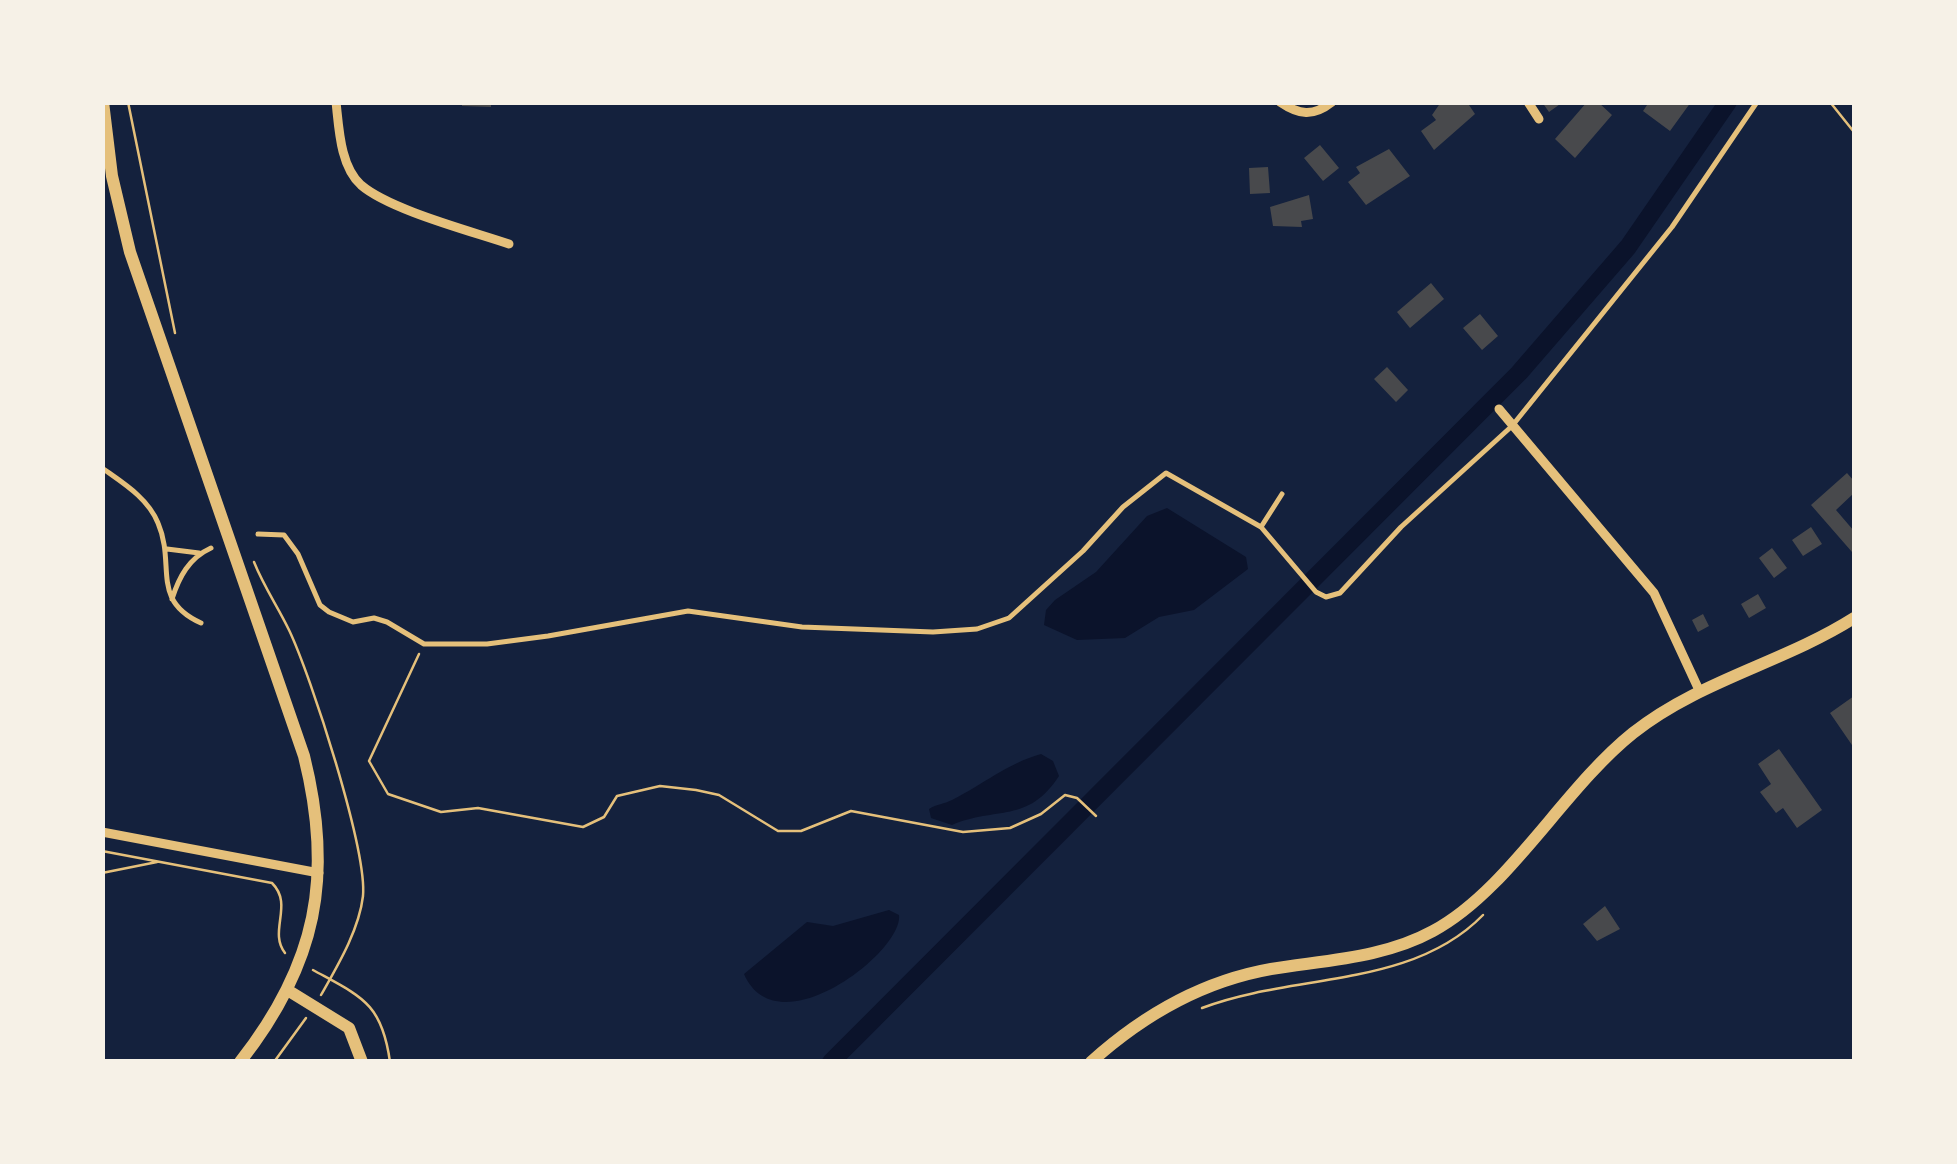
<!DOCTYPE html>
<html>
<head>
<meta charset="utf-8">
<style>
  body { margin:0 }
  #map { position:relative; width:1957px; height:1164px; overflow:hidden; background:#14213d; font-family:Manrope,sans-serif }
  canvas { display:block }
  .frame { position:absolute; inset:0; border:105px solid #f6f1e7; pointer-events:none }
</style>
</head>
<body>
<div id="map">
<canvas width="1957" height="1164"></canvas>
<div class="frame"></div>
</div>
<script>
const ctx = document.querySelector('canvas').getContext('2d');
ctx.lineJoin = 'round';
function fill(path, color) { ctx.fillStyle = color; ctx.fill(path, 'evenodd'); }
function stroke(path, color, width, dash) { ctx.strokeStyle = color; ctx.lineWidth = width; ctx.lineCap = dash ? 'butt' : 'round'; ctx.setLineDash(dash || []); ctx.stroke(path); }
const water = new Path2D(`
  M1167,508L1246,557L1248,569L1194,610L1159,617L1125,638L1077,640L1044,625L1046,610L1055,600L1096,572L1147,516Z
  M1041,754L1053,761L1059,776C1028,824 996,806 952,825L931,818L929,809C937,804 944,804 952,800C984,784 1006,764 1041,754Z
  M889,910L899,915C904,951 777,1050 744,974L807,922L833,926Z`);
const canal = new Path2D(`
  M831,1062L1519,373L1628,247L1728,102`);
const building = new Path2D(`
  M462,102H491V107L462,106Z
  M1441,102H1467L1475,114L1434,150L1421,131L1436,120L1432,115Z
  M1542,102H1563L1549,112Z
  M1587,102H1598L1612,115L1575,158L1555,139Z
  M1649,102H1691L1670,131L1643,111Z
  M1320,145L1339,168L1323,181L1304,158Z
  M1389,149L1410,176L1366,205L1348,182L1360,173L1356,167Z
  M1268,167L1270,193L1250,194L1249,168Z
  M1309,195L1313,219L1301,221L1302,227L1273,226L1270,207Z
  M1431,283L1444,299L1410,328L1397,312Z
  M1480,314L1498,336L1482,350L1463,328Z
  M1387,367L1408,390L1396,402L1374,379Z
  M1847,473L1854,481V493L1836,510L1854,531L1852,552L1811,505Z
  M1811,527L1822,544L1803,556L1792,540Z
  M1772,548L1787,568L1774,578L1759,558Z
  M1758,594L1766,608L1749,618L1741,604Z
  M1703,614L1709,626L1698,632L1692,620Z
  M1854,696V748L1830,713Z
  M1779,749L1822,810L1797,828L1783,808L1776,813L1760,792L1771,784L1758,764Z
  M1605,906L1620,929L1597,941L1583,924Z`);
const path = new Path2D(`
  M128,102L175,333
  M1830,102L1854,132
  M254,562C264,587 278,607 289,630C311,676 367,849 363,896C359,930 338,965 321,995
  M419,654L369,761L388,794L441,812L478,808L583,827L604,817L617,796L660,786L696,790L719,795L778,831H801L851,811L963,832L1010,828L1041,814L1065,795L1077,798L1096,816
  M102,851L272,883C294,905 268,931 285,953
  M102,873L157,862
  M313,970C362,997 382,1003 390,1062
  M1202,1008C1293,973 1411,989 1483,915
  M274,1062L306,1018`);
const service = new Path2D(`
  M102,468C123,483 148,498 158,523C176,565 150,600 201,623
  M1261,527L1282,494
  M258,534L284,535L298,554L320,605L329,612L353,622L374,618L387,622L424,644H487L548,636L688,611L802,627L933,632L977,629L1009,618L1083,551L1123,507L1166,473L1261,527L1316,592L1326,597L1340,593L1401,527L1512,426L1672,227L1757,102
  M167,549L199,553
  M172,599C179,577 189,558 211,548`);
const minor = new Path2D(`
  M336,102C339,128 340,166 361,185C390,210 471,231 509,244
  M1280,102C1299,115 1313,117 1332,102
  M1528,102L1539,119
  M1499,409L1654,593L1699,690
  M102,832L319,873`);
const secondary = new Path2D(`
  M103,102L112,176L130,252L304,756C334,876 317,964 240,1062
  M289,991L349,1028L362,1062
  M1091,1062C1142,1016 1203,981 1271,969C1326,960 1384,958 1433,931C1509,890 1563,789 1633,733C1700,680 1783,663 1854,618`);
fill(water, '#0b132b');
stroke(canal, '#0b132b', 18);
fill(building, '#48494c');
stroke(path, '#e5c07b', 2.5);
stroke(service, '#e5c07b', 5);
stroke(minor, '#e5c07b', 9);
stroke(secondary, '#e5c07b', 12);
</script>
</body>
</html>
